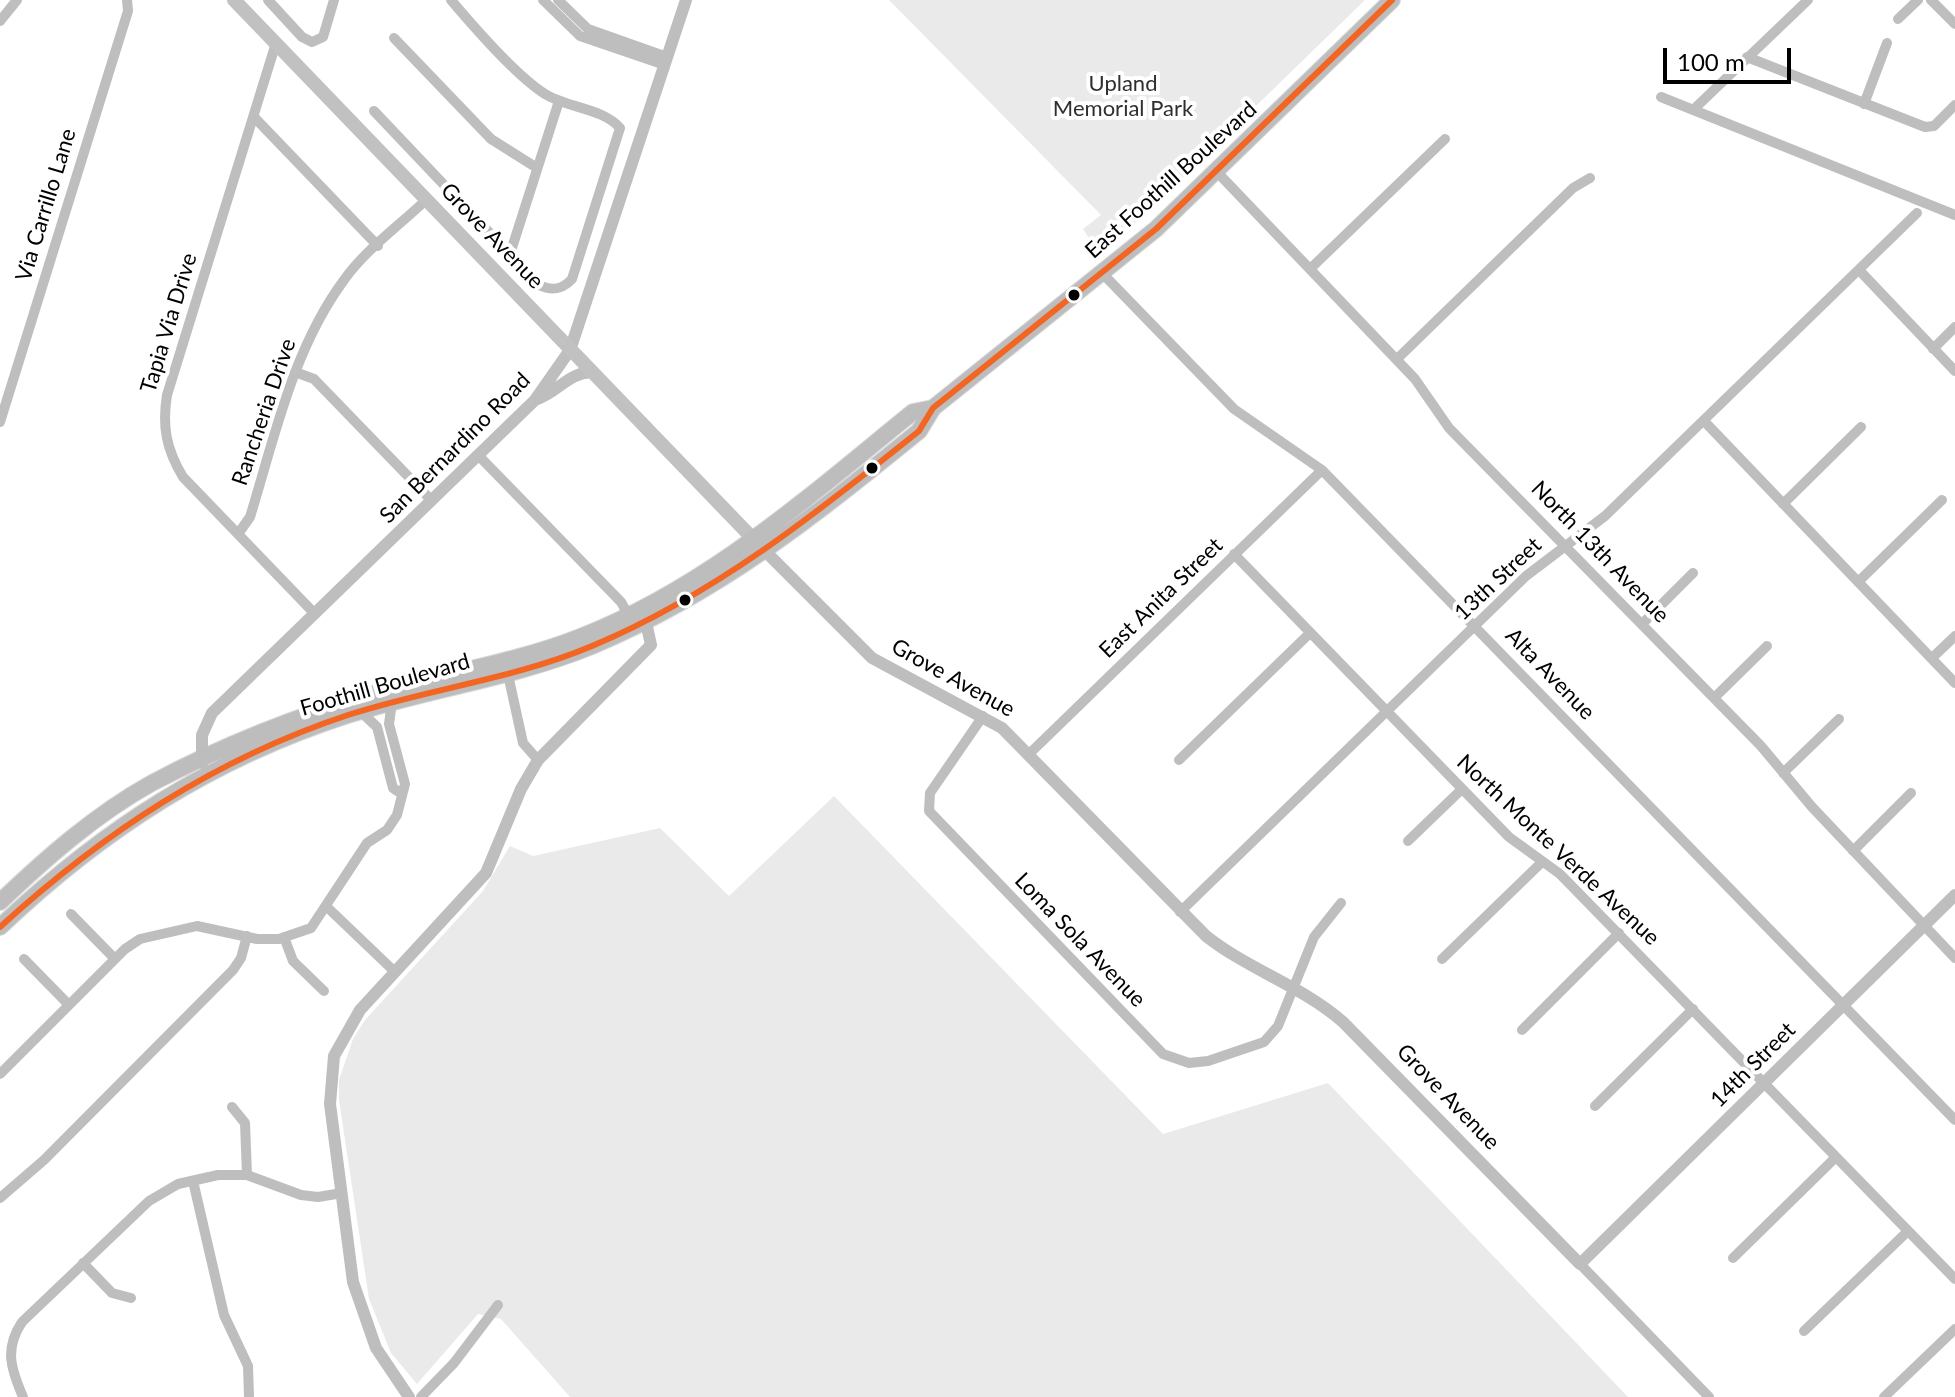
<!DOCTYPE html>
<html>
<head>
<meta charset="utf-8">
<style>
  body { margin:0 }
  #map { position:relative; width:1955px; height:1397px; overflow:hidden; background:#fff; font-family:Lato,sans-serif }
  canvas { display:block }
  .scale { position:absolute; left:1663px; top:48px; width:128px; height:36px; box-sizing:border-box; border:4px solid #000; border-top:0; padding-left:10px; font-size:24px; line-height:28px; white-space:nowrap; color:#000; -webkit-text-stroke:6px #fff; paint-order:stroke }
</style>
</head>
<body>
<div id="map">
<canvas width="1955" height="1397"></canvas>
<div class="scale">100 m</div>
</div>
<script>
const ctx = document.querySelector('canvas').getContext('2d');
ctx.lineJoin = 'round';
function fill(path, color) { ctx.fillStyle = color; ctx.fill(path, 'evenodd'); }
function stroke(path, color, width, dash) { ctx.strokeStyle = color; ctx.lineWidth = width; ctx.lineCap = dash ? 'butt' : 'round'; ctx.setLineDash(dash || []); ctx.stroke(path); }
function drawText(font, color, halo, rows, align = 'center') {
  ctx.font = font + ' Lato,sans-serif'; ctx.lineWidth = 8; ctx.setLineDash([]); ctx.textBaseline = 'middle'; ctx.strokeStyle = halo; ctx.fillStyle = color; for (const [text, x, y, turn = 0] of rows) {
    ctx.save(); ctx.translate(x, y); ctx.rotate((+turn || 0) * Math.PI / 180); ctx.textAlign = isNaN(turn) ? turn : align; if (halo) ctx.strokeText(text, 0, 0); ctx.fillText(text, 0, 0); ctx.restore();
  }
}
const green = new Path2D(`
  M889,0H1365L1150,209L1113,244L1098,252L1083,229L1101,215Z
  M834,796L1163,1134L1328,1083L1628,1397H570L501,1319L478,1314L417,1384L391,1353L369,1299L339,1100V1080L353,1039L365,1020L483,891L510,846L533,856L660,828L729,896Z`);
const minor = new Path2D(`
  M268,0L302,37L312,42L323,37L334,0
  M543,0L580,36L665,65
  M558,0L588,29L667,57
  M1931,0L1955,24
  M1898,19L1918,0
  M0,21L17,0
  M394,38L491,139L537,168
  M276,43L167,395C162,426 166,449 183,477L315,614
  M1747,57L1925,127L1934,126L1955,105
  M1661,97L1955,215
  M1864,104L1887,43
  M1693,110L1808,0
  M374,111L539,285C552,291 562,290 572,279L620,128C603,108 567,108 545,94C518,77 473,26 451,0
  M254,117L378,246
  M1217,172L1415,379L1449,428L1761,746L1812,807L1955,958
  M510,254L559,101
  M1311,268L1445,139
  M1859,270L1955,371
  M1102,273L1234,409L1322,470L1955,1120
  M1933,349L1955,327
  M1397,359L1573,188L1590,178
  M295,372L314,379L432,501
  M1704,421L1955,683
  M0,422L128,11L127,0
  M478,455L621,602L629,616
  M1783,504L1861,427
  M238,534L250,517C275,436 293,349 344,280C365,250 400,225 427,199
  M1234,554L1509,837L1560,874L1955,1279
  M1858,582L1942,500
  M1642,624L1693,573
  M1932,658L1955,636
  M507,670L523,743L538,760
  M1714,698L1767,646
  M360,711L377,727L393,788L402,794
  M983,716L930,793L929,811L1163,1054L1189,1063L1208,1061L1264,1042L1278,1026L1314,937L1341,903
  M1028,755L1322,470
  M1179,760L1310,633
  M1783,773L1839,719
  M1408,841L1462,789
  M1853,851L1911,793
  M327,907L395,972
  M1180,912L1526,576L1605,516L1917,213
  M71,914L115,959
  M284,937L293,961L324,991
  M24,959L69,1005
  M1442,959L1542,862
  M1522,1030L1619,933
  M0,1074L125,949L140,939L197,926L257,939H279L311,928L367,843L387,830L397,815L405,784L389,724L392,702
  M1595,1106L1693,1009
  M232,1107L245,1123L247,1175
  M193,1181L224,1315L248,1366L249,1397
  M0,1198L44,1160L233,970L241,958L247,936
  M1733,1258L1836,1157
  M83,1263L112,1293L131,1298
  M1580,1264L1709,1397
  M1804,1331L1908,1231
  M23,1397C11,1369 4,1349 22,1322L149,1201L178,1184L218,1175H247L301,1195L318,1197L342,1193
  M421,1397L454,1363L498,1305
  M1884,1397L1955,1329`);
const tertiary = new Path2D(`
  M535,400C557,393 568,373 591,372
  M766,552L872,658L1002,728L1206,936C1249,970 1302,986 1343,1022L1580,1264L1955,895
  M202,763V735L212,713L535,400L570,350L686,0
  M409,1397L376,1348L353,1282L330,1104L334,1056L360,1010L486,873L521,789L538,760L651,645L646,622`);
const secondary = new Path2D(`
  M234,0L760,546`);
const primary = new Path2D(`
  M0,902C46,858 96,814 152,783C222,746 300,715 376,693C444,673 514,663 580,637C708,587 808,497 913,412L933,408
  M0,927C103,829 212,759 348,715C428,689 514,678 592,646C720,592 813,517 919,431L933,408L1156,229L1392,0`);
const bus1 = new Path2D(`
  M0,927C103,833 215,759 348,715C428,689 514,679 592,646C714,595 817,513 919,431L933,408L1156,229L1392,0`);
const markers = [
  [1074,295,7,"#000"],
  [872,468,7,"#000"],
  [685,600,7,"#000"]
];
const parkNames = [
  ["Upland",1123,84],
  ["Memorial Park",1123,109]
];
const streetNames = [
  ["East Foothill Boulevard",1171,180,-42],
  ["Via Carrillo Lane",46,205,-73],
  ["Grove Avenue",492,236,46],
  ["Tapia Via Drive",169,323,-73],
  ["Rancheria Drive",264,412,-71],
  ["San Bernardino Road",455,448,-45],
  ["North 13th Avenue",1600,552,46],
  ["13th Street",1498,579,-43],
  ["East Anita Street",1161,598,-44],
  ["Alta Avenue",1550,674,46],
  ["Grove Avenue",953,678,29],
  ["Foothill Boulevard",385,685,-16],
  ["North Monte Verde Avenue",1558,850,43],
  ["Loma Sola Avenue",1080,940,46],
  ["14th Street",1753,1065,-45],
  ["Grove Avenue",1448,1097,46]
];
fill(green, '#eaeaea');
stroke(primary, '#dbdbdb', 18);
stroke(minor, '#bebebe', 10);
stroke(tertiary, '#bebebe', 12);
stroke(secondary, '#c1c1c1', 14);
stroke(primary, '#bdbdbd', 16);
stroke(bus1, '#f26522', 6);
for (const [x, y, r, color] of markers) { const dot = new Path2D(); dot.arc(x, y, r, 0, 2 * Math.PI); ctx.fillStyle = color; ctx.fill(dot); stroke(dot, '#fff', 3); }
drawText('22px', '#2f2f2f', '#fff', parkNames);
drawText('22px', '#000', '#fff', streetNames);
</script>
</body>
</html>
